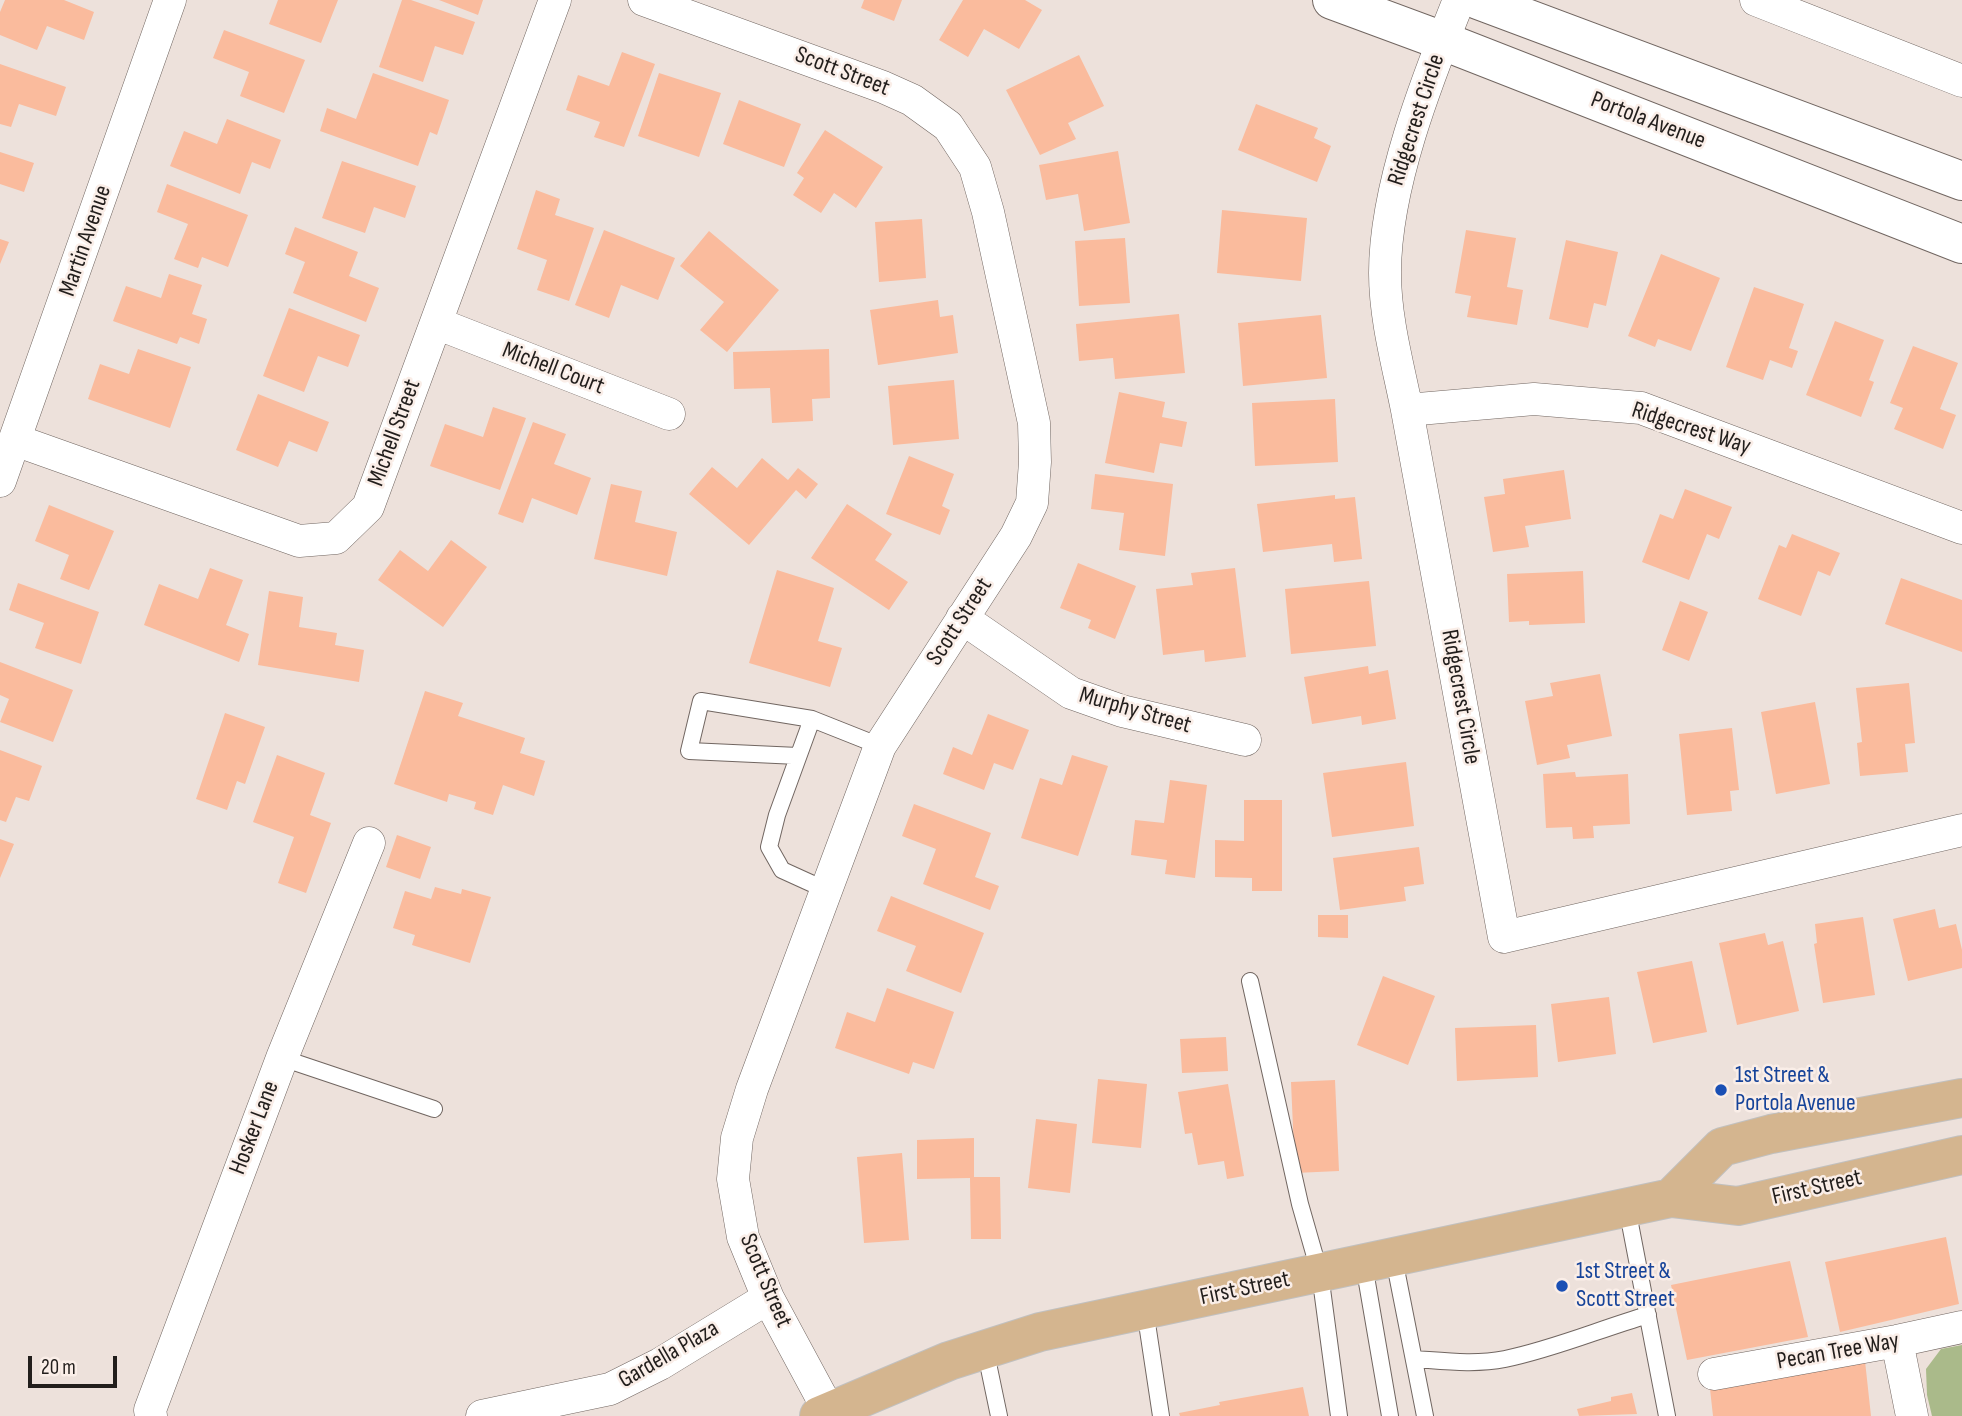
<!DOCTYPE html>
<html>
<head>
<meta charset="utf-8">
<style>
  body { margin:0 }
  #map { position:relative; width:1962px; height:1416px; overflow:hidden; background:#ede1db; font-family:"Sofia Sans Condensed",sans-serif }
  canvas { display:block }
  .scale { position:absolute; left:28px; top:1356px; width:89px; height:32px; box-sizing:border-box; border:4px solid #221e1c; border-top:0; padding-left:9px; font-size:21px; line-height:24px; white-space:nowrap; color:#221e1c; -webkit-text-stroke:5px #faeee8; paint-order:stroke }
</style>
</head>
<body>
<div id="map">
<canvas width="1962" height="1416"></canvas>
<div class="scale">20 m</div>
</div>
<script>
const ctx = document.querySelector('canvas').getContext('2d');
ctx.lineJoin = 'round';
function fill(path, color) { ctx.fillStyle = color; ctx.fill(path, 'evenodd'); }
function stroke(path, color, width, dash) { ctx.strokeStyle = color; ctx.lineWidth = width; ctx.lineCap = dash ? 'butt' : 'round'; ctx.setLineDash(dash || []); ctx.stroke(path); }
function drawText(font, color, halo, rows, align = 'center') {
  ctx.font = font + ' "Sofia Sans Condensed",sans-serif'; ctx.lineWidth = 5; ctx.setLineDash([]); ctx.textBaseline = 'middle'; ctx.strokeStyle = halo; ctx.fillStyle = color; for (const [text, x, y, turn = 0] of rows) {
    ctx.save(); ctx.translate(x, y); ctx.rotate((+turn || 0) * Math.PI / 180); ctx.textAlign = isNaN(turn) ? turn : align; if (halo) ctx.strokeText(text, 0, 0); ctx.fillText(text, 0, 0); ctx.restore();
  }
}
const green = new Path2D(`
  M1962,1345V1416H1932L1927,1395L1926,1369L1941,1349Z`);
const building = new Path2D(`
  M5,0H64L94,12L84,40L47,26L37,50L0,35V12Z
  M278,0H338L321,43L269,24Z
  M402,0H411L475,22L463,55L435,46L423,82L379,67Z
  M439,0H483L478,15Z
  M864,0H902L894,21L861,8Z
  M963,0H1025L1042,10L1019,49L984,29L968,57L939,40Z
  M224,30L305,60L284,113L240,96L249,72L213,58Z
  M622,52L655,64L624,147L594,137L600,122L566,110L578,75L609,86Z
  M1079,55L1104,106L1068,123L1076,139L1040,155L1006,90Z
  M0,64L66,87L56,116L19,104L11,127L0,124Z
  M373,73L449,100L437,135L430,132L418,166L320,131L327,108L356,119Z
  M659,73L721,93L699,157L638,136Z
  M739,100L801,124L784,167L723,144Z
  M1256,104L1318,128L1314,138L1331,146L1317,182L1238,150Z
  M227,119L281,140L270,169L252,162L240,194L170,166L184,131L217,144Z
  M825,130L883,167L856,208L834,193L821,213L793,195L804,178L797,173Z
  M1118,151L1130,223L1084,231L1078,194L1046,200L1039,165Z
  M0,152L34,163L24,192L0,184Z
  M342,161L416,186L405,218L374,207L365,233L322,218Z
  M167,184L248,215L228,267L202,257L198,268L174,259L188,224L157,212Z
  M536,190L560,199L555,215L594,228L569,301L537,290L547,260L517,249Z
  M1222,210L1307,218L1301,281L1217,273Z
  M922,219L926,278L879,282L875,222Z
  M295,227L358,252L349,276L379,288L366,322L293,293L305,262L285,254Z
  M604,230L675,258L658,300L621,285L609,318L575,305Z
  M1466,230L1516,238L1507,287L1523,290L1517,325L1467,317L1471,296L1455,293Z
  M709,231L779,290L727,352L700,330L724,302L680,266Z
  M1125,238L1130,303L1079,306L1075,241Z
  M0,239L9,242L0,264Z
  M1566,240L1618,252L1606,306L1594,303L1588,328L1549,319Z
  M1661,254L1720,278L1691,351L1658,339L1655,347L1628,336Z
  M169,274L202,285L192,314L207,319L199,344L180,337L177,344L113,321L126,286L161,298Z
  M1754,287L1804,304L1789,348L1798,351L1792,368L1770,360L1763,380L1726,367Z
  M938,300L940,317L953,315L958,353L878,365L870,310Z
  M289,308L360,335L348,367L318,356L304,392L263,376Z
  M1179,314L1185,373L1115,379L1113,358L1079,361L1076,324Z
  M1321,315L1327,378L1243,386L1238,323Z
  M1835,321L1884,340L1869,380L1874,382L1861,417L1806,395Z
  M1913,346L1958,363L1940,409L1956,415L1943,449L1894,429L1903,408L1890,403Z
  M138,349L191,367L170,428L88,399L100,364L129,374Z
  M829,349L830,398L812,399L813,421L772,423L770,388L734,389L733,352Z
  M954,380L959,439L893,445L888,386Z
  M1119,392L1165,402L1162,417L1187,422L1182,447L1160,443L1154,473L1105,463Z
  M258,394L329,422L317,452L289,441L278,467L236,450Z
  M1335,399L1338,462L1255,466L1252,403Z
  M493,407L526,418L500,490L430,466L445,424L483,437Z
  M533,422L566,434L554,464L591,478L577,515L532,498L523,523L498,514Z
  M909,456L954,474L942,506L950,510L940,535L886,514Z
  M762,458L788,480L798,468L818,484L806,499L796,490L749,545L689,494L712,467L737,488Z
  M1564,470L1571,519L1525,526L1529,547L1493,552L1484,497L1505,494L1503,479Z
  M1095,474L1173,484L1165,556L1119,550L1124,513L1091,509Z
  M611,484L642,491L635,522L677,532L667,576L594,559Z
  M1685,489L1732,507L1719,539L1707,534L1689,580L1642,562L1660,514L1673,519Z
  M1335,495V499L1355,497L1362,559L1334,562L1332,544L1263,552L1257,504Z
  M847,504L892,534L875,560L908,582L889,610L811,558Z
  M49,505L114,531L89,590L60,579L69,555L35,541Z
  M1792,534L1840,553L1830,576L1818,571L1801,616L1758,599L1779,545L1786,548Z
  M451,540L487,567L443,627L378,580L400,550L428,571Z
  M1078,563L1136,586L1115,639L1088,628L1091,620L1060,608Z
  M210,568L243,580L226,625L249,634L239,662L144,625L159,584L198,599Z
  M1235,568L1246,657L1205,662L1204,650L1163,655L1156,589L1193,585L1191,573Z
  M777,570L834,588L818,641L842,648L830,687L749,663Z
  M1583,571L1585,623L1529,625V621L1509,622L1507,574Z
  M1901,578L1962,600V652L1885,624Z
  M1369,581L1376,646L1291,654L1285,589Z
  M18,583L99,612L81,664L35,648L44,623L9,610Z
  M269,591L303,597L299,627L337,633L335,645L364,650L359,682L258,665Z
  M1680,601L1708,612L1689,661L1662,650Z
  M0,662L73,690L53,742L0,722L9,699L0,695Z
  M1368,666L1369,674L1388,670L1396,719L1362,725L1361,716L1312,724L1304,677Z
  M1600,674L1612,736L1567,745L1570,758L1537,765L1525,701L1553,696L1550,683Z
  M1909,683L1915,743L1905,744L1908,772L1860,776L1857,743L1862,742L1856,688Z
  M425,691L463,703L458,716L525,738L520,753L545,761L534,796L503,785L493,815L474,809L476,802L449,794L447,802L394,784Z
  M1815,702L1830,784L1776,794L1761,712Z
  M225,713L265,727L245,784L237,781L227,810L196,799Z
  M988,714L1029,730L1013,770L994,763L984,790L943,774L953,747L972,755Z
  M1732,728L1739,790L1730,791L1732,811L1687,815L1679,734Z
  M0,750L42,766L29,801L16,797L6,822L0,820Z
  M277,755L325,773L310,815L331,823L306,893L278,883L294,837L253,822Z
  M1072,755L1108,766L1078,856L1021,838L1040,778L1062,785Z
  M1406,762L1414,826L1332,837L1323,773Z
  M1575,772L1576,777L1628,774L1630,824L1593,826L1594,838L1573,839L1572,827L1546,828L1543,774Z
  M1170,780L1207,785L1195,878L1165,874L1167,860L1131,855L1135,820L1164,823Z
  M1244,800H1282V891H1252V878L1215,877V840L1244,841Z
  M914,804L991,833L975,877L999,886L990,910L923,884L936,849L902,836Z
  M397,835L431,847L420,879L386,867Z
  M0,839L14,844L0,878Z
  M1419,847L1424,884L1404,887L1406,901L1340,910L1333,858Z
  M435,887L461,894L462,889L491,897L470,963L412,945L415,935L393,928L405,891L431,899Z
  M891,896L984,933L961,993L906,971L916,946L877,931Z
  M1935,909L1939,928L1956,924L1962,950V968L1908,981L1893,919Z
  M1318,915H1348V938L1318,937Z
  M1863,917L1875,995L1823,1003L1814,944L1817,943L1815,924Z
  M1765,933L1768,945L1783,941L1799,1011L1737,1025L1719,943Z
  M1692,961L1707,1032L1653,1043L1637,972Z
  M1383,976L1435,996L1408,1065L1357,1045Z
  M887,988L954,1012L934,1069L913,1062L909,1074L835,1048L847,1012L875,1022Z
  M1609,997L1616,1054L1558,1062L1551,1004Z
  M1536,1025L1538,1077L1457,1081L1455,1028Z
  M1226,1037L1228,1071L1182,1073L1180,1039Z
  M1098,1079L1147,1084L1141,1148L1092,1143Z
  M1335,1080L1339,1171L1295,1173L1291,1082Z
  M1228,1084L1244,1176L1227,1179L1224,1161L1198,1165L1192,1133L1185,1134L1178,1092Z
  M1036,1119L1077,1124L1070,1193L1028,1188Z
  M974,1138V1177H1000L1001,1239H971L970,1178L917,1179V1140Z
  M902,1153L909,1240L864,1243L857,1157Z
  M1946,1237L1959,1304L1840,1332L1825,1262Z
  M1790,1261L1808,1337L1687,1360L1671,1285Z
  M1865,1361L1871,1416H1713L1710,1389Z
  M1303,1387L1309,1416H1180L1179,1413L1220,1405L1219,1402Z
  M1632,1393L1637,1414L1579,1416L1577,1409L1611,1401V1397Z`);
const service = new Path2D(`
  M812,719L777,815L769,847L782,870L826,890
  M798,756L689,751L701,701L812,719L880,746
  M1250,981L1300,1204L1320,1274L1339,1416
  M282,1058L434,1109
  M1627,1208L1667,1416
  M1394,1259L1425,1416
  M1364,1265L1390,1416
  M1145,1310L1161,1416
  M985,1349L999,1416
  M1414,1359C1444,1361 1475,1365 1505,1359C1554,1349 1600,1329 1648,1315`);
const minor = new Path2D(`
  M644,0L883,87L912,100L948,126L975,167L988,212L1034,423L1035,462L1032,503L1016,536L880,746L752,1089L737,1138L733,1179L743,1237L768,1298L830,1413
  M1459,0C1427,80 1385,186 1385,273C1385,319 1398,365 1407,410L1504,937L1962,830
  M1756,0L1962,81
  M436,323L669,414
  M1407,410L1534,399L1641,408L1962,528
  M15,440L299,541L336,538L368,507L555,0
  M0,481L170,0
  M962,618L1071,693L1122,711L1245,740
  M1897,1341L1912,1416
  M1714,1374L1897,1341L1962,1327
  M151,1416L150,1410L282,1058L369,843
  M482,1416L610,1389L660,1364L768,1298`);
const secondary = new Path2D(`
  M1332,0L1443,41L1962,244
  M1478,0L1962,181`);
const primary = new Path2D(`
  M1671,1198L1722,1147L1771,1134L1962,1098
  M819,1416L949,1361L1040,1332L1671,1198L1738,1206L1962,1155`);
const markers = [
  [1721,1090,7,"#1a4fb4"],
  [1562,1286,7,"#1a4fb4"]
];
const streetNames = [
  ["Scott Street",842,72,21],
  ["Ridgecrest Circle",1417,120,-72],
  ["Portola Avenue",1648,121,21],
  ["Martin Avenue",86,241,-71],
  ["Michell Court",553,369,21],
  ["Ridgecrest Way",1691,429,18],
  ["Michell Street",395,433,-70],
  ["Scott Street",960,622,-57],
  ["Ridgecrest Circle",1460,697,80],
  ["Murphy Street",1135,711,16],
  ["Hosker Lane",255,1128,-69],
  ["First Street",1817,1188,-13],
  ["Scott Street",765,1281,67],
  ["First Street",1245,1289,-12],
  ["Pecan Tree Way",1838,1352,-10],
  ["Gardella Plaza",669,1355,-30]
];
const transitNames = [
  ["1st Street &",1735,1076],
  ["Portola Avenue",1735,1104],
  ["1st Street &",1576,1272],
  ["Scott Street",1576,1300]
];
fill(green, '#aaba8a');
fill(building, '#fabb9d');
stroke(service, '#716661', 18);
stroke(minor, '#716661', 33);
stroke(secondary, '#716661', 40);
stroke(primary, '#c1c0bf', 40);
stroke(service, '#fff', 16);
stroke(minor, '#fff', 32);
stroke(secondary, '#fff', 38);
stroke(primary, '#d4b58f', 38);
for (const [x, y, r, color] of markers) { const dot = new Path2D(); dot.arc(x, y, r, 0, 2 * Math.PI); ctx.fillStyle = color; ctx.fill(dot); stroke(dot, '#faeee8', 2.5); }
drawText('24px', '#221e1c', '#faeee8', streetNames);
drawText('24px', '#164399', '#faeee8', transitNames, 'left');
</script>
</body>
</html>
